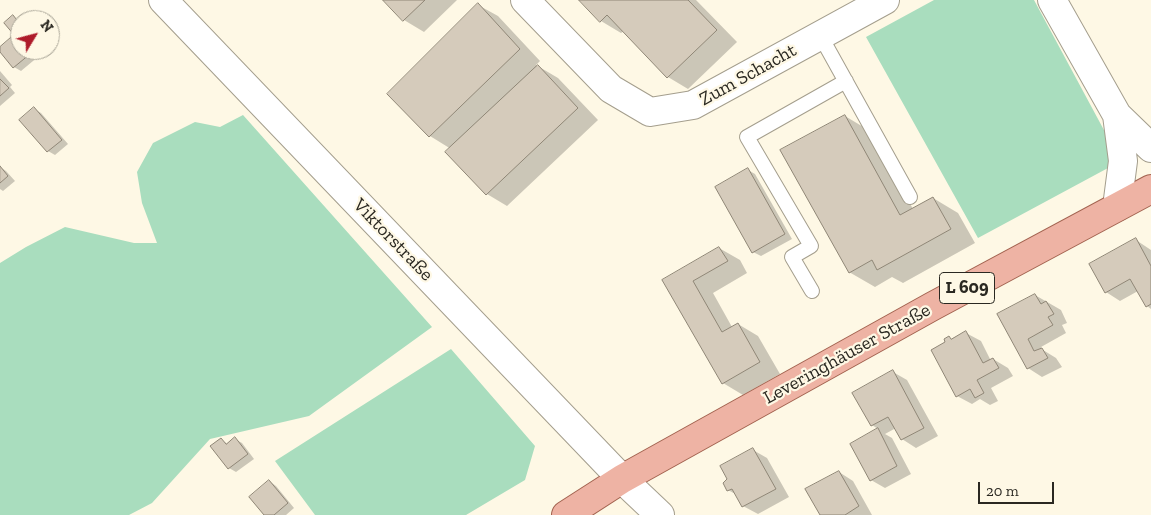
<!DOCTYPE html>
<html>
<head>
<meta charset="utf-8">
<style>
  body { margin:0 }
  #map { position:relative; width:1151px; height:515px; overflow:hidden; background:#fef8e5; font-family:"Zilla Slab",serif }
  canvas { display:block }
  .north { position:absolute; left:10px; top:10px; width:50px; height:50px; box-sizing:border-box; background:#fef8e5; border:1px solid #a9a597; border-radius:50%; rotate:53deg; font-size:14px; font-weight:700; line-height:20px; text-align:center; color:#2a2821 }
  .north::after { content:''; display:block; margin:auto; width:18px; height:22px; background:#ae1b2a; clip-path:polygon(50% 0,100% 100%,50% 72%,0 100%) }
  .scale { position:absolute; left:978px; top:482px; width:76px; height:22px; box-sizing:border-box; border:2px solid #2a2821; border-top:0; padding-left:6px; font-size:15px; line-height:18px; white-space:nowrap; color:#2a2821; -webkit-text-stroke:4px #fef8e5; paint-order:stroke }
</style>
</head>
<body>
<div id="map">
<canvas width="1151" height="515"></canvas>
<div class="north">N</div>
<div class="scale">20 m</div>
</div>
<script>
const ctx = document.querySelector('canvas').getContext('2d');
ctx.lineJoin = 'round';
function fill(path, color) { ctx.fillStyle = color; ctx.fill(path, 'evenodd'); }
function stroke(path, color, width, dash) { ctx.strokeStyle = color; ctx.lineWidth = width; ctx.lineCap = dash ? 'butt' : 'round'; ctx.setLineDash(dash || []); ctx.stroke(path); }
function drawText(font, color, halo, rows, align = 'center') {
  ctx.font = font + ' "Zilla Slab",serif'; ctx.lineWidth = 4.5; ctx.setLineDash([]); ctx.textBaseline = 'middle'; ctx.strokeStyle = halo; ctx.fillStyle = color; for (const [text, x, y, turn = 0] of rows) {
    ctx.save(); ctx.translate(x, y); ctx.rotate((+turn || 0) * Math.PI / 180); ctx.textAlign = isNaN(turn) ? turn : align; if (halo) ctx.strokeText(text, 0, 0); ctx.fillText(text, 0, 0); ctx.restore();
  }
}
const green = new Path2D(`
  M934,0H1034L1105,132C1110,144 1113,156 1108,168L978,238L866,37Z
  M243,115L432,327L309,416L210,439L152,503L129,515H0V263L26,247L65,227L134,243H157L142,203L137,172L153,143L195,122L220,127Z
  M451,349L535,446L525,480L466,515H315L275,461Z`);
const shadow = new Path2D(`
  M384,0H457L424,32L404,20Z
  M580,0H696L737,42L688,89L668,77L624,31L621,33L601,21Z
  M478,5L498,16L540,61L536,65L558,78L598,120L507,206L487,194L447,152L451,149L430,136L389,94Z
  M13,17L20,21V50L45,51L21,71L14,67L0,50L16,36Z
  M0,71L12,85L10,87L15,93L0,106Z
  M34,109L41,113L68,144L55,155L48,151L21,120Z
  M845,116L870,131L913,209L933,198L958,213L975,243L903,283L892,277L875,287L849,272Z
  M0,167L6,171L15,181L3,191L0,189Z
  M748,170L755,174L792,239L761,256L753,252Z
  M1136,240L1151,250V309L1147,306L1138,291L1120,301L1106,292Z
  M719,248L740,260L747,273L713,293L732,327L738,324L758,336L780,374L743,395L723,383L664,280Z
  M1035,295L1061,310L1067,323L1062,325L1066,333L1041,347L1043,350L1056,358L1062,367L1042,377L1028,368L999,315Z
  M966,333L981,341L991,361L993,359L1008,368L1013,376L991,388L998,401L990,405L980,399L972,404L957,396L947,343L949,338L953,340Z
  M893,372L907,380L938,436L916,448L902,439L896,428L885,434L892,438L911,474L885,488L871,480L878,429L872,425Z
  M235,439L242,443L254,459L236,472L229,468L212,446L221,440L228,444Z
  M753,450L767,458L789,497L758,514L743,506L737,495L728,490Z
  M839,472L853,481L872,515H821Z
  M269,481L276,486L294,508L286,515H266Z`);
const building = new Path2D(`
  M383,0H425L403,21Z
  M579,0H688L717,30L667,78L607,15L600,22Z
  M478,3L520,49L429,137L387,94Z
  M13,15L20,24V42L4,23Z
  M14,35L20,42V50H26L30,54L13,68L0,52V47Z
  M538,65L578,108L486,195L445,152Z
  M0,79L9,88L0,96Z
  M34,107L62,140L47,152L19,120Z
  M845,115L900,215L933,197L951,229L877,270L872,260L849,273L780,150Z
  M0,166L8,176L0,183Z
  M748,168L785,234L752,253L715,187Z
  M1136,238L1151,266V304L1146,307L1130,279L1105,293L1089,264Z
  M719,247L728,261L693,281L722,332L738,323L760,362L722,384L662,280Z
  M1035,294L1041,304L1046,301L1054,314L1048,317L1053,325L1028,339L1034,351L1042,348L1048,358L1027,369L997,314Z
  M966,331L983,363L993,358L999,368L977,380L984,393L975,398L970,389L956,397L931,350L945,342L944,339L949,336L951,339Z
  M893,370L924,428L901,440L888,417L871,426L852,393Z
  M878,428L897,466L870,481L850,444Z
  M235,437L248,454L228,469L210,446L221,438L226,444Z
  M753,448L776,489L742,507L732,489L727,491L723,483L727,479L720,466Z
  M839,471L859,506L845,515H820L805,489Z
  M269,480L288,503L274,515H264L249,497Z`);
const service = new Path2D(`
  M820,35L910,197
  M812,291L792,257L811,246L747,137L846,81`);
const minor = new Path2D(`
  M525,0L611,89L650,112L693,105L885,0
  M1052,0L1117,115L1151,148
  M1117,207L1123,161L1117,115`);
const tertiary = new Path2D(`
  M622,479L660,515`);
const secondary = new Path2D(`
  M163,0L622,479`);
const primary = new Path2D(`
  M566,515L622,479L933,306L1151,189`);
const shields = [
  [967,288,55]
];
const shieldNames = [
  ["L 609",967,288]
];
const streetNames = [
  ["Zum Schacht",748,75,-29],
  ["Viktorstraße",393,240,46],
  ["Leveringhäuser Straße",847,354,-29]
];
fill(green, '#a9ddbe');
fill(shadow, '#0003');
fill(building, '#d5cbbb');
stroke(building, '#8f8676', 1);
stroke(service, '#a49e8d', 16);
stroke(minor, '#a49e8d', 30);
stroke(tertiary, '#a49e8d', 30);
stroke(secondary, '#a49e8d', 30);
stroke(primary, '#a2624f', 30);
stroke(service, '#fff', 14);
stroke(minor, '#fff', 28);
stroke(tertiary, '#fff', 28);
stroke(secondary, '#fff', 28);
stroke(primary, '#eeb3a4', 28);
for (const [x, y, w] of shields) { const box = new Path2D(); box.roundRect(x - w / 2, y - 15.5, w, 31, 4); ctx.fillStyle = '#fef8e5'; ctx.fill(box); stroke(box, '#2a2821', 1); }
drawText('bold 18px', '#2a2821', null, shieldNames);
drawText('19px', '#2a2821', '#fef8e5', streetNames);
</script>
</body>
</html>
